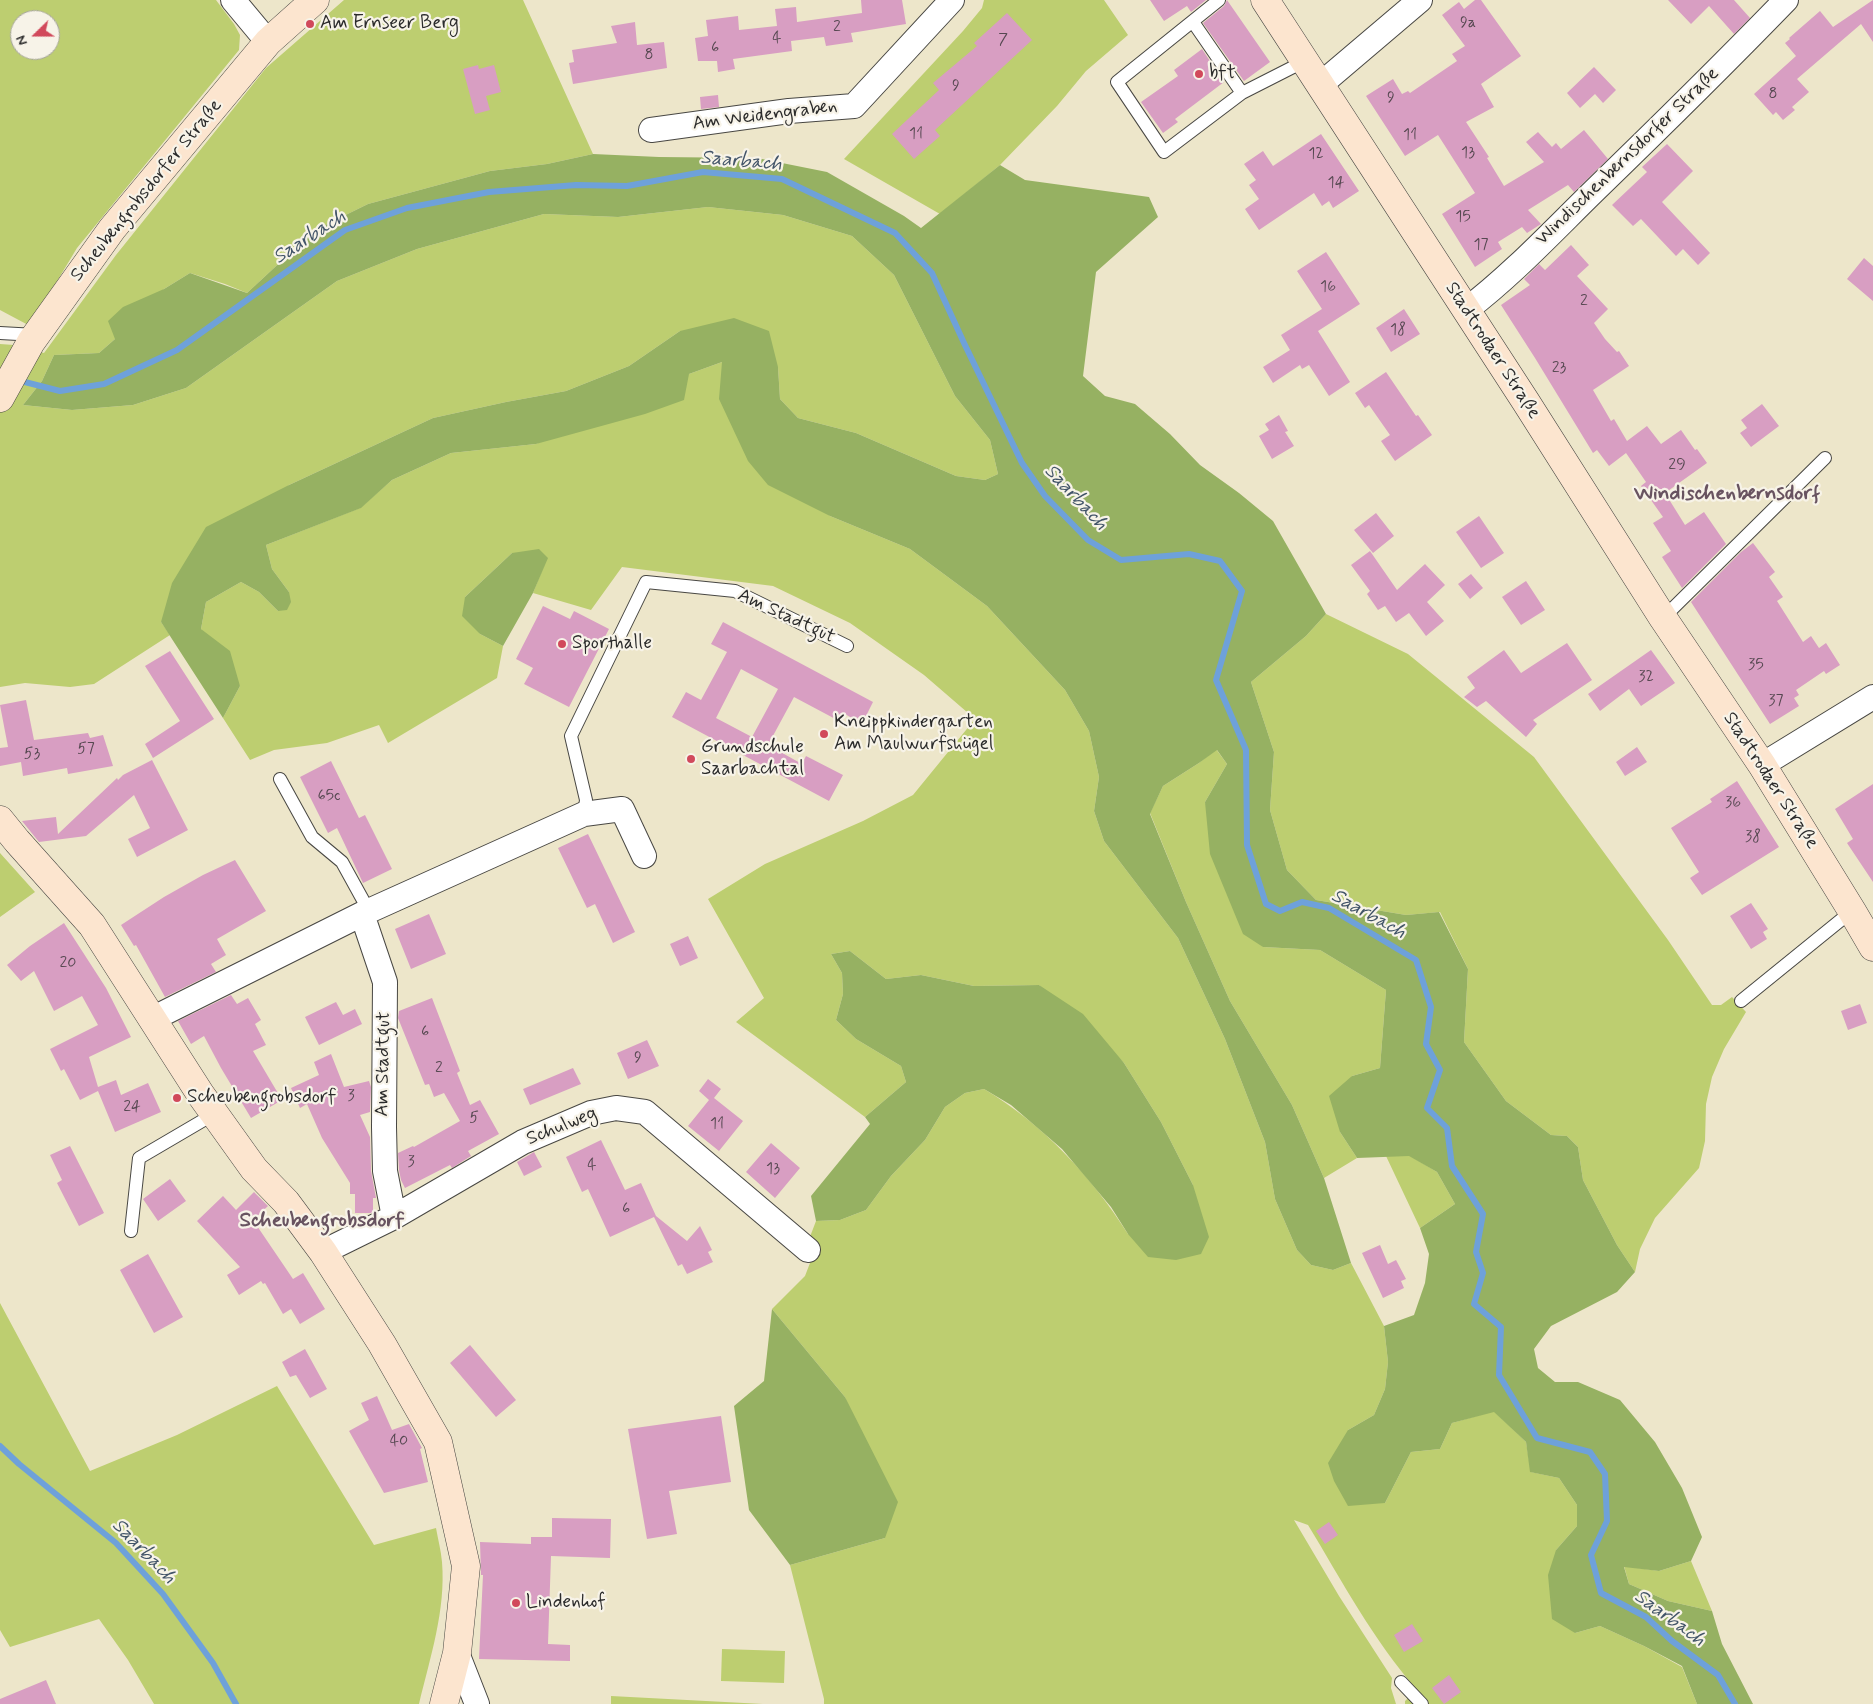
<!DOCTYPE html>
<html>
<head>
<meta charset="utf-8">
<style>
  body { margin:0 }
  #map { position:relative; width:1873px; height:1704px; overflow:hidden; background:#ede6ca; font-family:Mynerve,sans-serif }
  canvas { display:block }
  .north { position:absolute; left:10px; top:10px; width:50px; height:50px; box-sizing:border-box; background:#f7f3e8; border:1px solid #a5a39c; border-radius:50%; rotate:248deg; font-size:14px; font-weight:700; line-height:20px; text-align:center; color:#2b2b2b }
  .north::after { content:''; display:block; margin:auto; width:18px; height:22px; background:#d1495b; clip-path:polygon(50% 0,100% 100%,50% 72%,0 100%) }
</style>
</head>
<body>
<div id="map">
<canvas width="1873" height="1704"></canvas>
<div class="north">N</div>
</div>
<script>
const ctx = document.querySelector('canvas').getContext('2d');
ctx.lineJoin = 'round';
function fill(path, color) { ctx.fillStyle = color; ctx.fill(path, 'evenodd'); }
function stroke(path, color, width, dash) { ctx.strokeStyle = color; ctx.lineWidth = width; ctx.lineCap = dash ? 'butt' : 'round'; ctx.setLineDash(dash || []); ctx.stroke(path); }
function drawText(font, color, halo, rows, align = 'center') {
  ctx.font = font + ' Mynerve,sans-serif'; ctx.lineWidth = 4.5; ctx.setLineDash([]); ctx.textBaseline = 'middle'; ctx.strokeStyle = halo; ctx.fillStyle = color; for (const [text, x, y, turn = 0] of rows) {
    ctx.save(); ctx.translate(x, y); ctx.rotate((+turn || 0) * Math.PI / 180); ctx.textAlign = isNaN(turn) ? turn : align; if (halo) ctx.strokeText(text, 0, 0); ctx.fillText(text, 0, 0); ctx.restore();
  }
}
const green = new Path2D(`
  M0,0H216L234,24L240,35L239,50L77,248L30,326L0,310ZM20,20H50V50H20Z
  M344,0H523L593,154L547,164L490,171L368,204L315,230L247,293L225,284L190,273L164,289L115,339L99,353L54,355L42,381L23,405L72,410L133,405L186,388L337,281L417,249L544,214L618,217L708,207L783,215L852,236L894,275L955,396L990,440L998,474L985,480L956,476L856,433L798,418L780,399L778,367L680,331L629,366L566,391L506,402L433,418L289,485L161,622L170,635L94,684L70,687L25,683L0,687V344L14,345L44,353L116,255L266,68Z
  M984,0H1104L1128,35L1086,71L1057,106L1000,165L940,214L844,159L963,31L982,8Z
  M722,362L830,516L910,549L987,606L1065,690L1089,731L1099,777L1094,811L1104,841L1178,938L1225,1039L1265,1142L1275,1199L1297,1250L1311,1265L1333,1270L1351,1263L1384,1326L1388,1362L1385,1389L1374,1415L1348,1430L1385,1503L1411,1452L1440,1449L1452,1423L1494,1411L1526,1442L1531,1472L1559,1478L1577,1505V1526L1556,1550L1575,1633L1600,1626L1644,1646L1682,1667L1697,1704H1405V1701L1417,1690C1373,1640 1342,1581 1308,1525L1294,1520L1339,1596L1392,1678L1391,1688L1396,1704H824V1699L790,1565L885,1538L845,1397L772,1309L805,1276L810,1263L808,1242L816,1221L840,1220L866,1210L891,1176L925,1140L945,1107L965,1093L984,1089C1043,1124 1091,1176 1128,1234L1193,1185L1161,1122L1124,1063L1039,985L974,986L921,975L886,979L850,951L831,954L842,973L843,994L836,1020L856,1039L901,1066L906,1082L865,1117L736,1022L764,998L708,899L765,864L863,821L913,795L975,719L924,675L850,623L773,586L622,567L591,610L533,593L547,558L512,553L465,597L480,634L503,646L497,678L388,743L379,725L327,743L274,750L250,760L223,718L240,686L201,629L206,602L241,582L259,592L278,611L289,592L272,569L266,545L360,508L392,480L451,453L536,444L689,374Z
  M1326,614L1408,654L1534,757L1668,940L1712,1005H1721L1732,997L1746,1012L1724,1049L1712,1077L1706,1104L1705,1141L1699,1168L1655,1218L1640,1249L1635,1272L1617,1245L1583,1180L1578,1147L1567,1136L1551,1135L1506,1101L1464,1042L1468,969L1440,912L1406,915L1316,900L1287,870L1270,810L1274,752L1251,682L1306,636Z
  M1216,749L1227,764L1205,802L1263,947L1320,950L1386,990L1380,1068L1352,1076L1340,1132L1357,1158L1324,1178L1292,1105L1230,1001L1186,902L1150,813L1163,786L1199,763Z
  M0,853L35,892L0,917Z
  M1409,1155L1437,1172L1455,1204L1420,1228L1386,1156Z
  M0,1303L90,1471L177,1435L277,1386L374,1545L436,1528C438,1539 441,1551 442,1562C446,1610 430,1658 419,1704H154L128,1660L99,1619L10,1647L0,1630Z
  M1691,1561L1712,1611L1668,1601L1629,1584L1624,1566L1659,1571Z
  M722,1649L785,1651L784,1683L721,1681Z
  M611,1696L763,1704H611Z`);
const forest = new Path2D(`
  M593,154L659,157L757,158L827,172L904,216L921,228L1000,165L1025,180L1149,197L1158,217L1096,272L1083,376L1105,396L1135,404L1170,434L1200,465L1239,493L1273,521L1326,614L1306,636L1251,682L1274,752L1270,810L1287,870L1316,900L1406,915L1439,912L1468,969L1464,1042L1506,1101L1551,1135L1567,1136L1578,1147L1583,1180L1617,1245L1635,1272L1617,1292L1551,1326L1534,1349L1538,1368L1555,1382H1578L1620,1400L1655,1442L1682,1488L1702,1537L1691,1561L1659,1571L1624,1567L1629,1584L1668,1601L1712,1611L1722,1644L1753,1704H1697L1682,1666L1644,1646L1600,1626L1575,1633L1552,1619L1548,1575L1556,1550L1577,1526V1505L1559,1478L1530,1472L1526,1442L1494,1412L1452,1423L1440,1449L1411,1452L1385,1503L1348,1506L1334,1481L1328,1463L1348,1430L1374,1415L1385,1389L1388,1362L1384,1326L1414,1315L1425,1283L1429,1254L1420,1228L1455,1204L1437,1172L1409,1156L1357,1158L1340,1132L1329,1096L1352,1076L1380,1068L1386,990L1320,950L1263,947L1243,934L1210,854L1205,802L1227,764L1217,750L1199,763L1163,786L1150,814L1186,902L1230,1001L1292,1105L1324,1178L1351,1263L1333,1270L1311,1265L1297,1250L1275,1199L1265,1142L1225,1039L1178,938L1104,841L1094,811L1099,777L1089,731L1065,690L987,606L910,549L830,516L768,485L748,461L719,399L722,362L689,374L684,400L645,414L536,444L451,453L392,480L361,508L266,545L272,569L289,592L291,602L287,610L278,611L259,592L241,582L206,602L201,629L230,651L240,686L223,718L161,622L172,583L206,527L289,485L433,418L506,402L566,391L629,366L680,331L734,318L769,331L778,367L780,399L798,418L856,433L956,476L985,480L998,474L990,440L955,396L894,275L852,236L783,215L708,207L618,217L544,214L417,249L337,281L186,388L133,405L72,410L23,405L42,381L54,355L99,353L115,339L108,321L123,307L164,289L190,273L247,293L315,230L368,204L490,171L547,164Z
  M539,549L548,558L533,593L503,646L480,634L462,616L465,597L512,553Z
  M850,951L886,979L921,975L974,986L1039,985L1083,1014L1124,1063L1161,1122L1193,1185L1209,1237L1201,1254L1176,1260L1148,1257L1128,1234L1111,1207L1062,1149L1011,1105L984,1089L965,1093L945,1107L925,1140L891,1176L866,1210L840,1220L816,1221L811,1196L870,1124L865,1117L906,1082L901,1066L856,1039L836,1020L843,994L842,973L831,954Z
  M772,1309L845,1397L898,1502L885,1538L790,1565L749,1510L734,1406L764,1381Z`);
const stream = new Path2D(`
  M17,380L60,391L104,384L177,350L345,230L407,208L489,192L576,185L627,186L703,172L782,179L895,233L932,273L964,343L1022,463L1045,496L1088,540L1121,560L1189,554L1220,561L1242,591L1216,680L1246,750L1247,845L1266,904L1280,911L1302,902L1329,908L1416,960L1431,1007L1426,1044L1440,1070L1427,1108L1447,1128L1452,1166L1483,1214L1476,1252L1483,1273L1474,1304L1501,1327L1499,1375L1537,1438L1590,1452L1605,1474L1607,1521L1591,1555L1601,1593L1646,1617L1672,1641L1718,1675L1735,1704
  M0,1446L19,1464L116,1543L163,1594L213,1663L236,1704`);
const building = new Path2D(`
  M861,0H902L906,24L851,33L853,42L826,46L824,37L791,41L792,51L733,59L735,69L718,72L717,61H698L695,38L708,36L706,20L738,16L739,30L777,26L775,9L796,7L797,22L862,13Z
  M1150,0H1206L1191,12L1187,6L1164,21Z
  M1227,0L1270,62L1244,81L1203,23L1224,6Z
  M1475,0H1481L1521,56L1481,84L1494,107L1466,122L1489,157L1487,158L1504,186L1544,162L1526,142L1538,132L1552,147L1556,143L1561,149L1584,130L1608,159L1574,192L1568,185L1528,210L1541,224L1527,233L1522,227L1498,242L1502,249L1475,267L1442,214L1475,193L1438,135L1405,156L1366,96L1393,79L1402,94L1408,91L1410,93L1457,61L1452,54L1465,46L1442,15L1459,2L1464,9Z
  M1668,0H1734L1750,18L1734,34L1709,6L1691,24Z
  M1873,0V42L1861,24L1797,79L1809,92L1792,107L1795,110L1783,120L1776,112L1773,115L1754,94L1796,56L1785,43L1790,39L1789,38L1820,11L1833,27Z
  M1007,13L1032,40L935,130L940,136L914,159L892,134L939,90L933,83L977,46L974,43Z
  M635,22L637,45L664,42L667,68L573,84L569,63L574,62L572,50L617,43L611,26Z
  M1202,49L1224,82L1175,119L1178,122L1163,133L1141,102L1178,76L1174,70Z
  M478,65L479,69L494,65L501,92L486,96L490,110L475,114L463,69Z
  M1594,67L1616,90L1603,103L1595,94L1580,108L1567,93Z
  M718,95L719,107L701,109L700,97Z
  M1321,134L1359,191L1333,208L1329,201L1322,206L1314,193L1259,230L1245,209L1259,199L1249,185L1256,180L1244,164L1263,151L1273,166Z
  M1667,144L1693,171L1662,202L1710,253L1698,265L1683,249L1676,256L1641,219L1633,226L1612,205L1647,172L1642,167Z
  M1571,245L1589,265L1577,276L1608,309L1594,323L1605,339L1617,352L1619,351L1629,366L1593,390L1611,421L1614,419L1627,441L1647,426L1661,444L1681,430L1695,450L1697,449L1707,463L1665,493L1685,525L1704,512L1726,544L1682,588L1662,557L1671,551L1653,523L1663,517L1641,486L1646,482L1626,453L1609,466L1597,450L1593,453L1535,358L1501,305L1530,285L1524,279L1539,264L1545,270Z
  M1326,252L1360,304L1318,331L1350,382L1329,396L1309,365L1302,369L1300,365L1273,383L1263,367L1290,350L1281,335L1322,309L1297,271Z
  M1864,258L1873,266V301L1847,279Z
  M1404,309L1420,334L1391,352L1376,328Z
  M1386,372L1416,416L1418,415L1432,435L1395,461L1381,441L1390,435L1369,405L1365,408L1355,393Z
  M1762,404L1779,426L1751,447L1740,433L1747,428L1741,420Z
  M1279,415L1288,431L1285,432L1294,446L1272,459L1259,436L1269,430L1265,424Z
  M1376,513L1394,536L1373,553L1354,530Z
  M1479,516L1504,553L1481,568L1456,532Z
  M1753,543L1775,572L1769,577L1783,597L1777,601L1803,642L1811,636L1819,648L1826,643L1840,665L1826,674L1824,671L1796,690L1799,695L1794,698L1799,706L1770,724L1691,602L1741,552Z
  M1370,551L1397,590L1425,564L1445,585L1427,602L1444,621L1426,636L1409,613L1396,622L1385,606L1378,610L1367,594L1370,591L1351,565Z
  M1471,574L1483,588L1470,599L1458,584Z
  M1526,581L1545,610L1521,625L1502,597Z
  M543,606L570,619L574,611L609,629L569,707L524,684L533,668L516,659Z
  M723,622L873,702L862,724L845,714L841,722L794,697L768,745L802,764L806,756L843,775L829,801L672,717L686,692L701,700L727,652L711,644ZM741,669L778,689L752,737L716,718Z
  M1567,643L1592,680L1533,720L1537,724L1526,737L1486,701L1477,707L1464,697L1475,688L1467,677L1504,650L1521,673Z
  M1651,650L1675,683L1641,706L1629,689L1600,711L1588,694Z
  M170,651L214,719L153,758L145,744L180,721L145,666Z
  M26,700L34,740L88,733L90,738L103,735L113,766L68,774L67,768L23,776L21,762L0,766V748L8,747L0,705Z
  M1637,747L1647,762L1625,776L1616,762Z
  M152,760L188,830L137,857L128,839L150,828L134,795L86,836L39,842L22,821L56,817L58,834L117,778L118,780L123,775Z
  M331,761L359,818L365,815L392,869L363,883L337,828L328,833L300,777Z
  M1737,781L1779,847L1702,895L1690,878L1699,872L1671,828L1712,802L1710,799Z
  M1873,784V882L1847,843L1853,839L1835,809Z
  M588,834L635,932L613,943L595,904L587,908L558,848Z
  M235,860L266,911L217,939L226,955L211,964L216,972L165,997L136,945L134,946L121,925L164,897L203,875Z
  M1751,903L1768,929L1763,932L1767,939L1751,949L1730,916Z
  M429,914L446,954L411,969L395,929Z
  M64,923L106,988L131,1037L89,1057L98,1087L116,1080L121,1095L148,1083L161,1112L115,1132L98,1091L80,1100L64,1069L61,1071L50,1049L98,1025L82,996L54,1011L34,971L21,981L7,965L30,946Z
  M688,936L698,958L680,966L670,944Z
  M231,995L237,1004L248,998L261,1020L255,1024L266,1045L253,1051L282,1100L251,1118L221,1068L204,1036L191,1044L178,1021Z
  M432,998L460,1071L457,1073L470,1105L480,1100L499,1134L468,1151L471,1156L452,1168L450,1165L405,1188L401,1180L399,1170L398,1153L413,1146L414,1147L460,1121L444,1093L434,1097L429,1084L425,1085L398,1018L399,1011Z
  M336,1002L343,1015L355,1009L362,1024L319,1045L305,1017Z
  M1860,1004L1867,1023L1848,1030L1841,1011Z
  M647,1040L659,1066L628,1079L617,1053Z
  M331,1054L344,1087L369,1081L371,1087L370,1112L360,1115L370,1137L371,1171L376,1198H373V1212L371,1213H355V1194H350V1183L322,1138L307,1104L300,1108L291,1088L319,1075L314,1062Z
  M573,1068L581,1084L530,1105L523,1089Z
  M708,1079L721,1089L714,1098L743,1121L719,1151L688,1126L709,1100L699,1091Z
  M601,1140L625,1190L641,1183L656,1216L687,1241L700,1226L712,1250L708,1252L713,1262L687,1274L682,1264L678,1266L654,1217L610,1237L588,1189L582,1192L566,1157Z
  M771,1143L800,1168L775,1198L746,1172Z
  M70,1146L104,1213L79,1226L57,1183L62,1180L50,1155Z
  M534,1152L542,1167L524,1176L517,1162Z
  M170,1179L186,1201L158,1221L143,1199Z
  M254,1192L268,1206L253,1220L293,1279L303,1273L325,1309L300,1324L291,1309L283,1314L265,1283L263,1284L261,1281L239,1295L227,1275L240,1267L197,1221L223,1196L236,1210Z
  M1380,1245L1388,1264L1396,1260L1406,1279L1401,1281L1404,1288L1383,1298L1362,1253Z
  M148,1254L183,1317L154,1333L120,1270Z
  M470,1345L516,1400L496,1417L450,1363Z
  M305,1349L327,1389L310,1398L296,1375L290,1377L282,1362Z
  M377,1396L392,1430L409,1424L422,1448L420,1449L428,1482L384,1493L349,1431L369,1420L361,1403Z
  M721,1416L731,1482L669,1491L677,1534L647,1539L628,1429Z
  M552,1518L611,1519L610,1558L551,1556L548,1644L570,1645V1661L479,1659L483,1575H481L480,1542L531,1544V1537H552Z
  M1329,1522L1338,1535L1325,1544L1316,1531Z
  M1412,1624L1423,1641L1404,1652L1394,1635Z
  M1449,1675L1461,1692L1444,1704L1432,1688Z
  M46,1680L56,1704H0V1699Z`);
const service = new Path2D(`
  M1219,0L1117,82L1164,152L1242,93L1305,61
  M1193,22L1242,93
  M0,333L36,335
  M1663,618L1825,458
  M280,779L312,837L342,862L369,911
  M584,814L586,800L571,736L646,582L735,591L847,646
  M1741,1001L1852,911
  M131,1231L139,1158L214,1114
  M1401,1682L1422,1704`);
const minor = new Path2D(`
  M233,0L268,42
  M1320,85L1420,0
  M651,130L789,111L854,106L952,0
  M1466,310C1512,275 1553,231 1594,191C1659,128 1723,65 1786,0
  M1762,765L1873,697
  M362,914L385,982L384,1127L385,1171L394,1217
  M152,1019L362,914L584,814L622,809L644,856
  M323,1252L394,1217L523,1142L591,1113L616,1108L645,1112L808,1250
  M457,1653L477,1704`);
const secondary = new Path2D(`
  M1265,0L1526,402L1663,618L1762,765L1852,911L1873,947
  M0,398L31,342L112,229L268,42L315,0
  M0,820L17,841L92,925L201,1095L254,1169L286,1202L323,1252L382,1344L438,1442L466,1566L457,1653L444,1704`);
const markers = [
  [310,24,5,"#d1495b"],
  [1199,74,5,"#d1495b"],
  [562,644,5,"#d1495b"],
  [824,734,5,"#d1495b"],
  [691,759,5,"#d1495b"],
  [177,1098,5,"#d1495b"],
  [516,1603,5,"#d1495b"]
];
const numberNames = [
  ["9a",1468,24],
  ["2",837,28],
  ["4",777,39],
  ["7",1003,41],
  ["6",715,49],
  ["8",649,56],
  ["9",956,87],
  ["8",1773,95],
  ["9",1391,99],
  ["11",916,135],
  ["11",1410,136],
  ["13",1468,154],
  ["12",1316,155],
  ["14",1336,184],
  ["15",1463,218],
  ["17",1481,246],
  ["16",1328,288],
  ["2",1584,302],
  ["18",1398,331],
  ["23",1559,369],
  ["29",1677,466],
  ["35",1756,666],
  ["32",1646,678],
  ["37",1776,702],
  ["57",86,750],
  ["53",32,755],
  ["65c",329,797],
  ["36",1733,804],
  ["38",1753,838],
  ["20",68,964],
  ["6",425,1033],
  ["9",638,1059],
  ["2",439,1069],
  ["3",351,1097],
  ["24",132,1108],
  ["5",474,1119],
  ["11",717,1125],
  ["3",411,1163],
  ["4",592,1166],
  ["13",773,1170],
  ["6",626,1210],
  ["40",399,1442]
];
const poiNames = [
  ["Am Ernseer Berg",320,24],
  ["bft",1209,74],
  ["Sporthalle",572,644],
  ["Kneippkindergarten",834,723],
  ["Am Maulwurfshügel",834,745],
  ["Grundschule",701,748],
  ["Saarbachtal",701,770],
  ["Scheubengrobsdorf",187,1098],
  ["Lindenhof",526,1603]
];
const streetNames = [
  ["Am Weidengraben",765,116,-7],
  ["Windischenbernsdorfer Straße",1628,157,-44],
  ["Scheubengrobsdorfer Straße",147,191,-51],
  ["Stadtrodaer Straße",1492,351,57],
  ["Am Stadtgut",786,617,25],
  ["Stadtrodaer Straße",1770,781,57],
  ["Am Stadtgut",384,1064,-89],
  ["Schulweg",562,1127,-22]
];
const waterNames = [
  ["Saarbach",741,162,5],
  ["Saarbach",310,238,-33],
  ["Saarbach",1075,498,47],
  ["Saarbach",1368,915,29],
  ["Saarbach",143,1552,46],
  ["Saarbach",1669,1619,36]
];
const quarterNames = [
  ["Windischenbernsdorf",1727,495],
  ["Scheubengrobsdorf",322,1222]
];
fill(green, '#bdce70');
fill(forest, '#96b162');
stroke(stream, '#6ea1da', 6);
fill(building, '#d89ec2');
stroke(service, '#484743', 14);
stroke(minor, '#484743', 26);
stroke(secondary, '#484743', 29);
stroke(service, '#fff', 12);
stroke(minor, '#fff', 24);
stroke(secondary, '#fce5cf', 28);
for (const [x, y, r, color] of markers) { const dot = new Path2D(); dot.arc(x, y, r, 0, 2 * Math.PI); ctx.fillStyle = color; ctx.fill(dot); stroke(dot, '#f7f3e8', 2); }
drawText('16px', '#564851', null, numberNames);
drawText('19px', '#2b2b2b', '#f7f3e8', poiNames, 'left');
drawText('19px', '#2b2b2b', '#f7f3e8', streetNames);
drawText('italic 20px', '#425468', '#f7f3e8', waterNames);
drawText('bold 21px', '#685360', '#f7f3e8', quarterNames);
</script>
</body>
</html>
